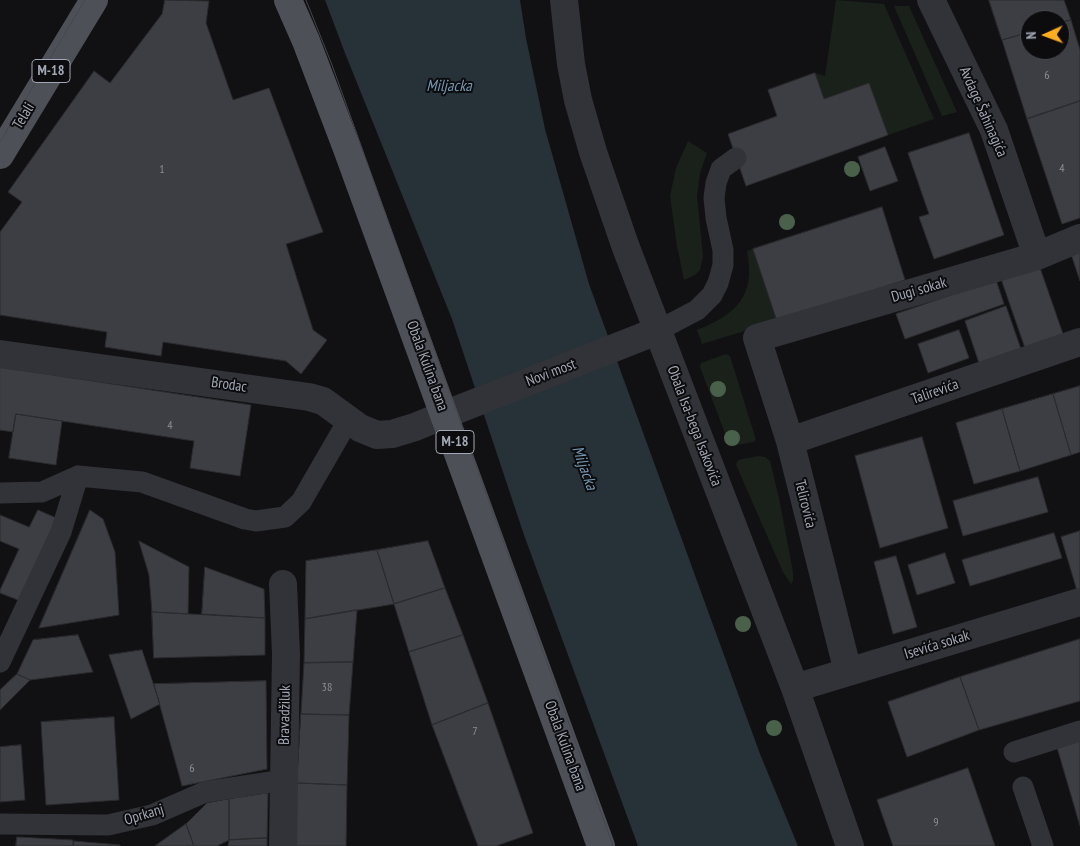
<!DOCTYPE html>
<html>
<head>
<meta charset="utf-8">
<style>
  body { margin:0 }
  #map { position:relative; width:1080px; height:846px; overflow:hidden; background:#111113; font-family:"PT Sans Narrow",sans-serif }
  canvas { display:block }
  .north { position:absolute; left:1020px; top:10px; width:50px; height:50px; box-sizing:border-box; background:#0c0c0e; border:1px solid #484a51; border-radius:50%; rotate:268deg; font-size:14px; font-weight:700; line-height:20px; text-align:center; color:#a2a8b5 }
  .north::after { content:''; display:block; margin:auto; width:18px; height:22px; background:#ffac1e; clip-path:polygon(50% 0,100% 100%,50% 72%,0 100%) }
</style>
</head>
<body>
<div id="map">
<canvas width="1080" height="846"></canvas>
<div class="north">N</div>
</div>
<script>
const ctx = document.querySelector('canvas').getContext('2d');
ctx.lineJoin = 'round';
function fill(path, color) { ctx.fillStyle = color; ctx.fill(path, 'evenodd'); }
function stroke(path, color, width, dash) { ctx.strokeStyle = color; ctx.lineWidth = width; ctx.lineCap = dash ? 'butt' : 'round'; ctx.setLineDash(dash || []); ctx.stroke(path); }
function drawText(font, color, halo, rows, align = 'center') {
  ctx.font = font + ' "PT Sans Narrow",sans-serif'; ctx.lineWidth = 4; ctx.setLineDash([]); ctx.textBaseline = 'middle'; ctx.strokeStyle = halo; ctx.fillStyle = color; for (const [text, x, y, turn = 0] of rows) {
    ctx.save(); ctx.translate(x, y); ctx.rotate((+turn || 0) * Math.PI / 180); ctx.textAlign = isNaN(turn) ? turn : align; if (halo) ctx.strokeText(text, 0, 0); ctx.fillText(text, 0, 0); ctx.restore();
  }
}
const green = new Path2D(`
  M836,0L884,4L934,119L888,135L824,99L815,73L825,76Z
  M894,6H909L957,112L942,116Z
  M688,141L707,153L700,173L697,196L703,256L700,270L695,275L684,280L677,246L670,196L676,168Z
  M753,249L777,321L702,344L697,330C736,314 756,297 747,251Z
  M726,354L730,356L756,440L753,442L732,446L729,444L700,367L701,363Z
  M758,456L765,457L770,461L779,498L793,572V581L791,584L783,572L737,467L736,464L738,460Z`);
const water = new Path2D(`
  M325,0H520L526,38L545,129L589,284L760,754L798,846H638L524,535L452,319L345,53Z`);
const building = new Path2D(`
  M165,0L209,1L206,23L233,100L269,88L323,232L286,244L313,330L327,340L301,374L286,361L163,342L161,356L105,347L107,332L0,315V232L22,202L8,192L94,71L110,83L162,14Z
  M989,0H1064L1071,20L1060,23V20H1030V32L1002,40Z
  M1071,20L1080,50V101L1027,119L1002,40L1030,32V50H1060V23Z
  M815,73L824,99L869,83L888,135L746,186L728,134L777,116L768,90Z
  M1080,101V218L1062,224L1027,119Z
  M969,133L1004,235L934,259L919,217L929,214L908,153Z
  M885,147L898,181L870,191L858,157Z
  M882,207L905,280L777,321L753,249Z
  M1080,247V281L1070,251Z
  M1038,262L1063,334L1025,348L1000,276Z
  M996,280L1004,304L905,339L896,314Z
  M1006,306L1022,352L980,366L965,321Z
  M959,330L969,358L928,373L918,344Z
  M0,367L251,405L240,476L190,468L194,441L16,414L13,432L0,430Z
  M1080,386V452L1071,455L1053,394Z
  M1053,394L1071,455L1020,471L1002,409Z
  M1002,409L1020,471L974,484L956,423Z
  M16,414L62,421L56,465L9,458Z
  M922,437L948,528L880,548L855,456Z
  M1038,477L1048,512L963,536L953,501Z
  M38,510L61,520L23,602L0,593V590L19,549L0,541V515L29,527Z
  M90,510L103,519L115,552L119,615L39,628Z
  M1080,531V593L1078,594L1061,537Z
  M1054,533L1062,558L970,586L962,560Z
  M139,541L189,567L188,614L152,612L149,575Z
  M428,541L445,588L394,604L377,550Z
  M377,550L394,604L305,619L306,561Z
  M945,553L955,583L917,595L908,565Z
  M896,556L917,627L893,634L874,562Z
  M205,567L264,589L265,618L202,614Z
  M445,588L463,635L409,652L394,604Z
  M357,610L353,662L304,663L305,619Z
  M152,612L265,618V655L154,658Z
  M78,635L93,672L30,680L17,674L33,640Z
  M463,635L488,703L432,725L409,652Z
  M1080,639V701L979,730L960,677Z
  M142,650L160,704L131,719L109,655Z
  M353,662L349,715L301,714L304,663Z
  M17,674L30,680L0,710V690Z
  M960,677L979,730L907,757L888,702Z
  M266,681L267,769L182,786L154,684Z
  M488,703L533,833L496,846H478L432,725Z
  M301,714L349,715L347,785L297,783Z
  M114,717L119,800L46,805L41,722Z
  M1080,737V826L1056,744Z
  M21,745L25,800L0,802V747Z
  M968,768L995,846H893L877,800Z
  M297,783L347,785L346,846H296Z
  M268,793L267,838L229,840V799Z
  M229,799V840L217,846H194L186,824L207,803Z
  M186,824L194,846H155Z
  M17,837L73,840V846H16Z
  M267,838V846H228L229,840Z
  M74,841L120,845V846H74Z`);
const service = new Path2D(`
  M657,331L697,310L712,295L718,283L723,265V250L716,218L714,198L716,183L721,169L736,158
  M0,493L42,492L78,476L142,482L245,519L256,521L285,517L301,502L349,419
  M0,662L61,532L78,476
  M1014,752L1080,731
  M1023,787L1043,846
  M0,824L108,825L152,815L205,792L284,780`);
const pedestrian = new Path2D(`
  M283,584L286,654L283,846`);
const minor = new Path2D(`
  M564,0L571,64L578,100L593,152L625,245L795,688L850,846
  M931,0L994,130L1037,256
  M0,354L309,397L323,401L360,428L377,435L392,434L415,427L444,415L657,331
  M790,441L1080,342
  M848,672L790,441L757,338L1037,256L1080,238
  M795,688L1080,602`);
const primary = new Path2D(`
  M288,0L306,41L346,146L601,846
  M0,155L94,0`);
const tram = new Path2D(`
  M306,0L332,65L359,140L613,846
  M0,142L85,0`);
const trees = [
  [852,169],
  [787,222],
  [718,389],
  [732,438],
  [743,624],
  [774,728]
];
const numberNames = [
  ["6",1047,76],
  ["4",1062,169],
  ["1",162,170],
  ["4",170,426],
  ["38",327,688],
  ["7",475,732],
  ["6",192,769],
  ["9",936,823]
];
const shields = [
  [51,71,38],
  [455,442,38]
];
const shieldNames = [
  ["M-18",51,71],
  ["M-18",455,442]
];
const streetNames = [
  ["Avdage Šahinagića",983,112,66],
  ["Telali",24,116,-59],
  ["Dugi sokak",919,290,-16],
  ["Obala Kulina bana",427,366,70],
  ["Novi most",551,373,-21],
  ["Brodac",229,385,8],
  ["Talirevića",935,392,-19],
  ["Obala Isa-bega Isakovića",694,426,69],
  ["Telirovića",805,504,76],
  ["Isevića sokak",937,645,-17],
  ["Bravadžiluk",285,715,-89],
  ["Obala Kulina bana",565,746,70],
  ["Oprkanj",144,815,-17]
];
const waterNames = [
  ["Miljacka",449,86],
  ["Miljacka",584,468,70]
];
fill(green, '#19211a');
fill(water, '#273138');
fill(building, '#3d3e43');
stroke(building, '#2b2b2f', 1);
stroke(service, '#323338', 21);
stroke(pedestrian, '#323338', 28);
stroke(minor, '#323338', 28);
stroke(primary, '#4e5058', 28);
stroke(tram, '#45474e', 1);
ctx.fillStyle = '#49614b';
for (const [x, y] of trees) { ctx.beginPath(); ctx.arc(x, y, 8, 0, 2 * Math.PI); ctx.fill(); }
drawText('12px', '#898e98', null, numberNames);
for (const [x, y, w] of shields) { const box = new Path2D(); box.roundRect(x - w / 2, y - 11.5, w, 23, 4); ctx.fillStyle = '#0c0c0e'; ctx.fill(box); stroke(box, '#a2a8b5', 1); }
drawText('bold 14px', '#a2a8b5', null, shieldNames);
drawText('15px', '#a2a8b5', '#0c0c0e', streetNames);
drawText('italic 16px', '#7598b4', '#0c0c0e', waterNames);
</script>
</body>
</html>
